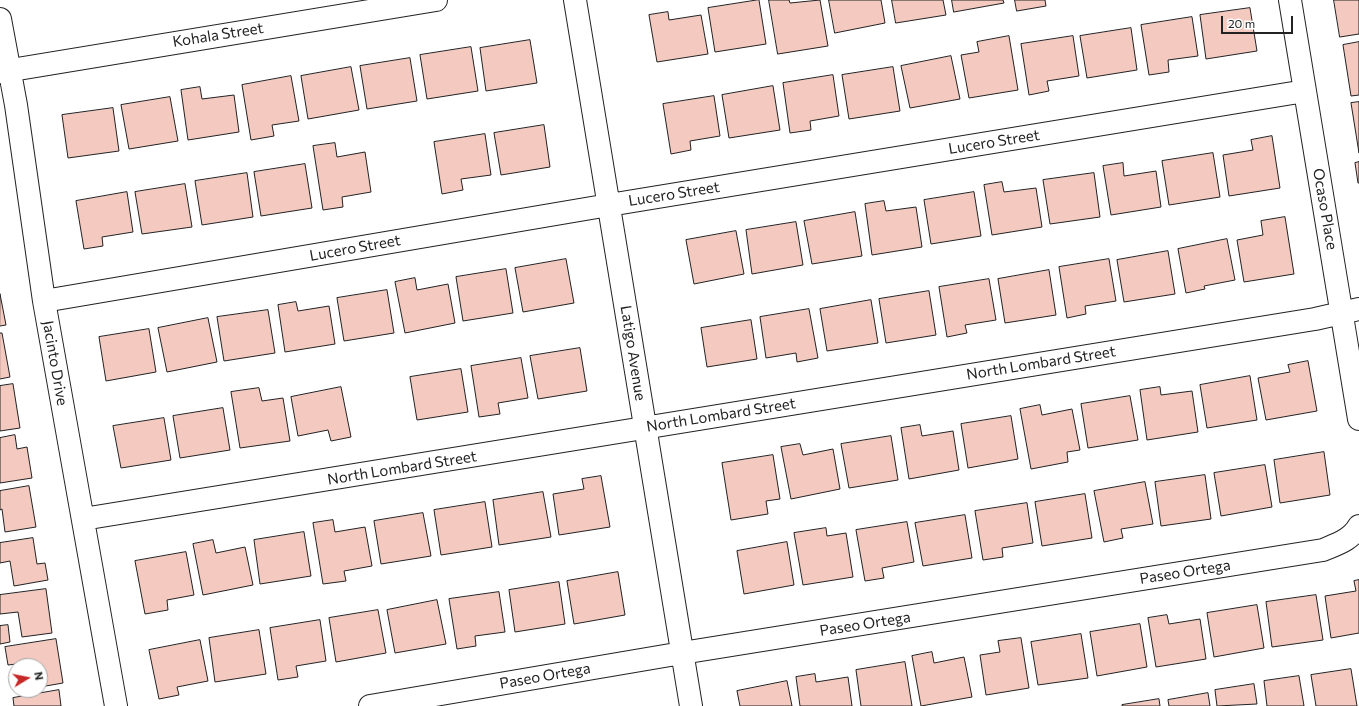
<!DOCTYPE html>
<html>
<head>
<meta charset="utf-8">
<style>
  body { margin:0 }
  #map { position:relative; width:1359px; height:706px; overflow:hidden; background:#fff; font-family:Commissioner,sans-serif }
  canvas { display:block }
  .north { position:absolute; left:8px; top:658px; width:40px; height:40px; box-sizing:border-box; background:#fff; border:1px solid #a7a7a7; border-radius:50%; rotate:80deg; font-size:11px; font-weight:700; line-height:16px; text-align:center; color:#222 }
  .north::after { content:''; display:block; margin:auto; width:14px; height:18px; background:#c62828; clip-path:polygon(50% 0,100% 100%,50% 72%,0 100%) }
  .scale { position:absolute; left:1221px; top:16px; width:72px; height:18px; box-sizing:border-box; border:2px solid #222; border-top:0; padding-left:5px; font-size:12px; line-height:14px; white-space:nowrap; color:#222; -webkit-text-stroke:3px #fff; paint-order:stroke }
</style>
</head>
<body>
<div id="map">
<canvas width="1359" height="706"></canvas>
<div class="north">N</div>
<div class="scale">20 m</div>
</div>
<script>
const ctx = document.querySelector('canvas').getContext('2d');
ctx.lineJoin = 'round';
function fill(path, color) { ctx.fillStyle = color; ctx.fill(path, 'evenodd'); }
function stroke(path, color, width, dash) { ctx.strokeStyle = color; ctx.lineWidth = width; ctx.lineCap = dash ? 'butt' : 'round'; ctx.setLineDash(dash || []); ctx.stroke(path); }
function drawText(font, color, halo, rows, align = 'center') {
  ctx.font = font + ' Commissioner,sans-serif'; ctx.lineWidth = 3; ctx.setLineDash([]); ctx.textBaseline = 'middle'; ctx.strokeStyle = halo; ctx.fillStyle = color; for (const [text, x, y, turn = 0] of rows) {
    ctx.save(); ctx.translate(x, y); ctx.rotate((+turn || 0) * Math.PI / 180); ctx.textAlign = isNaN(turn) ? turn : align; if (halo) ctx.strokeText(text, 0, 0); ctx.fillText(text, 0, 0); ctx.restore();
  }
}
const building = new Path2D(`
  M759,0L766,44L715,52L708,8Z
  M769,0H789L790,3L820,0L828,46L778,54Z
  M829,0H881L885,23L835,33Z
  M892,0H943L946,15L896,23Z
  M952,0H1003L1004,3L954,12Z
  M1015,0H1045L1046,6L1017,11Z
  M1334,0H1359V34L1340,37Z
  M1250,8L1257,51L1206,59L1200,15Z
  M668,12L669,20L701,15L708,54L657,62L649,15Z
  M1192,17L1198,56L1168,60L1169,72L1149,75L1141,25Z
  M1131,28L1137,70L1087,78L1080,36Z
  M1009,36L1018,90L969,98L961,55L979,52L977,42Z
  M1073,36L1079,76L1047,81L1049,91L1029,95L1021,44Z
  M530,40L537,83L486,91L480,48Z
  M1359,42V95L1351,96L1343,45Z
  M471,47L478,91L427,99L420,55Z
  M951,56L960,99L910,108L901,66Z
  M410,58L417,101L367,109L360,66Z
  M351,67L359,110L308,119L301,76Z
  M893,67L900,111L849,119L842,75Z
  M833,75L839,116L810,121L811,130L790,133L783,83Z
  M291,76L299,121L272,125L274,136L251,140L242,85Z
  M773,86L780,130L729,138L722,95Z
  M200,87L202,99L234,95L239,132L188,140L181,90Z
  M714,96L720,136L690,141L691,150L671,154L663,104Z
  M170,97L178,141L129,149L121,105Z
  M1359,102V153L1351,103Z
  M113,108L119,151L68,158L62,115Z
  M544,125L550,167L501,175L494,133Z
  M485,134L491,175L461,179L463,190L442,194L434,142Z
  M1272,136L1280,188L1229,196L1223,155L1253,150L1251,140Z
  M335,143L337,157L365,152L371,192L342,197L343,207L323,210L313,146Z
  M1213,153L1220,197L1169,205L1162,161Z
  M1359,162V183H1358L1355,163Z
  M1123,163L1124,176L1156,171L1161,207L1111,215L1103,166Z
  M305,164L312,208L261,216L254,172Z
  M247,173L253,217L202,225L195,181Z
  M1094,173L1100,217L1050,224L1043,180Z
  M1002,182L1004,192L1036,188L1042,227L992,235L984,185Z
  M185,184L192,227L142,234L135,192Z
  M127,192L133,232L102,237L103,246L84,249L76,201Z
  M974,192L981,236L931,244L924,200Z
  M884,201L886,211L916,207L922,247L872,255L865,204Z
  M855,212L862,256L812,264L804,221Z
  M1285,217L1294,274L1244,282L1237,240L1263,235L1261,221Z
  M796,222L803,265L752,274L746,230Z
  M736,231L744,274L694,284L686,240Z
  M1227,239L1235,280L1204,286L1205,289L1186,293L1178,249Z
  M1168,251L1175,294L1124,302L1117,260Z
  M566,259L574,303L523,312L515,268Z
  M1109,259L1116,301L1085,306L1086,314L1067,318L1059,267Z
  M506,269L513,313L463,321L456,277Z
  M1049,270L1056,315L1005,323L998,279Z
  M415,278L417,290L448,284L455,323L405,333L395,282Z
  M989,279L996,320L965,325L967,333L947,337L939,287Z
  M387,290L394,333L344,341L337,298Z
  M929,291L936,335L886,343L879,299Z
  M0,294L6,325L0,326Z
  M871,300L878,343L827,351L820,309Z
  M296,302L298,311L329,306L335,344L285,352L278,305Z
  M809,309L818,358L797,362L796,353L766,358L760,317Z
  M268,310L275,353L224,361L217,317Z
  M208,318L217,362L167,372L158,328Z
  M751,320L757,359L707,367L701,328Z
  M149,329L156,372L106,381L99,337Z
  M0,333H2L10,377L0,379Z
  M580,348L587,391L538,399L530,356Z
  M521,358L528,398L498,403L500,414L479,417L471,366Z
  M1308,361L1317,411L1266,420L1258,378L1290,372L1288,365Z
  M461,369L468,412L417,420L410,377Z
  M1250,376L1257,420L1207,428L1200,385Z
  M13,384L20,428L0,431V386Z
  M341,387L351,437L331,441L328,430L298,436L291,397Z
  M1160,387L1161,395L1192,391L1198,432L1147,440L1140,390Z
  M259,388L262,401L283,398L290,441L240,448L231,392Z
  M1130,396L1138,440L1088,448L1081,404Z
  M1040,405L1042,415L1072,409L1080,450L1067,452L1068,462L1031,469L1020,409Z
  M223,408L230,450L180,458L173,416Z
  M1011,416L1018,459L968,468L961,424Z
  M164,418L171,460L121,468L113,426Z
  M920,425L922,436L953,431L959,470L909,479L901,428Z
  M15,435L17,449L27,447L32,478L0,483V438Z
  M891,436L898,480L849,488L841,444Z
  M800,444L803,455L833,449L840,489L791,499L781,447Z
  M1324,452L1330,495L1280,503L1274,460Z
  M773,455L780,499L766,501L768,514L731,520L722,463Z
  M1265,465L1272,507L1221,516L1214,473Z
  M1205,475L1211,519L1161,526L1155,482Z
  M601,476L610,527L559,535L553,494L584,489L582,479Z
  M1145,482L1153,524L1121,529L1123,538L1104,542L1094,491Z
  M29,486L36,527L5,532L2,509L0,510V491Z
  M543,492L551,537L499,545L493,500Z
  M1085,494L1092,538L1042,546L1035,502Z
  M485,502L492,547L441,555L434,510Z
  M1027,503L1033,543L1002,548L1003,557L983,560L975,511Z
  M423,513L431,556L381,564L374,521Z
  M965,515L972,558L923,566L915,523Z
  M333,520L335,532L365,527L372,566L344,571L346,581L323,584L313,523Z
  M907,522L914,562L882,568L884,578L865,581L856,530Z
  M826,528L827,536L846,533L853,577L803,585L794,533Z
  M304,532L311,576L260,584L254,540Z
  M33,538L37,564L45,563L48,580L14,586L10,561L0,563V543Z
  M213,540L216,553L245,547L253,585L203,595L193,544Z
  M787,542L794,585L744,594L737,551Z
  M186,552L194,595L167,600L168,610L145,614L135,561Z
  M618,572L625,615L574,624L567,581Z
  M1359,580V633L1331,638L1325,596L1356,591L1354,581Z
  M559,582L565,624L515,632L509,590Z
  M46,589L52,633L22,637L18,612L0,614V595Z
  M499,592L505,632L475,636L476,646L457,649L449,599Z
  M1316,595L1323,640L1272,647L1266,602Z
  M437,600L446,644L395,653L387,610Z
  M1257,605L1264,648L1214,657L1207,613Z
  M378,610L386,653L336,662L329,618Z
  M1167,615L1169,624L1200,619L1206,659L1156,667L1148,618Z
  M320,620L326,661L296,666L298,677L278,680L270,628Z
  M1140,624L1147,667L1097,676L1090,632Z
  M8,625L10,642L0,644V626Z
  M259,630L266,674L215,682L209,638Z
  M1081,634L1088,678L1038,685L1031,642Z
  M1021,638L1029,688L986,695L980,655L1000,652L998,641Z
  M56,639L63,683L40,687V666H26L25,663L8,665L5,647Z
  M200,640L208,681L177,687L179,695L159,699L149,650Z
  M932,652L934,663L964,657L972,697L921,706L912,656Z
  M905,662L912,706H861L856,670Z
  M1351,669L1357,706H1316L1311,675Z
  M815,674L816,682L848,677L852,706H800L796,677Z
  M1299,676L1304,706H1267L1264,681Z
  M787,681L792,706H740L737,691Z
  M1254,684L1257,704L1217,706L1215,690Z
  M59,690L61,706H14L13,698Z
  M1208,693L1210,706H1169L1168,700Z
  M1159,699L1160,706H1122V705Z`);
const minor = new Path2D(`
  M575,0L691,706
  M1290,0L1359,419
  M0,19L16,105L44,301L116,706
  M0,72L436,0
  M44,301L609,205L1305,91
  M83,519L1315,319L1359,309
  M370,706L682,653L1323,550C1337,544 1351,540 1359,526`);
const streetNames = [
  ["Kohala Street",218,35,-9],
  ["Lucero Street",994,142,-9],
  ["Lucero Street",674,194,-9],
  ["Ocaso Place",1325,209,80],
  ["Lucero Street",355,248,-10],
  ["Latigo Avenue",633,353,81],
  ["Jacinto Drive",55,363,80],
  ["North Lombard Street",1041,363,-9],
  ["North Lombard Street",721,415,-9],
  ["North Lombard Street",402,468,-9],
  ["Paseo Ortega",1185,572,-9],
  ["Paseo Ortega",865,624,-9],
  ["Paseo Ortega",545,676,-10]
];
fill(building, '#f3c9c0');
stroke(building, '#222', 1);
stroke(minor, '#222', 24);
stroke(minor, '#fff', 22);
drawText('15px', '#222', '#fff', streetNames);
</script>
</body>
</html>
